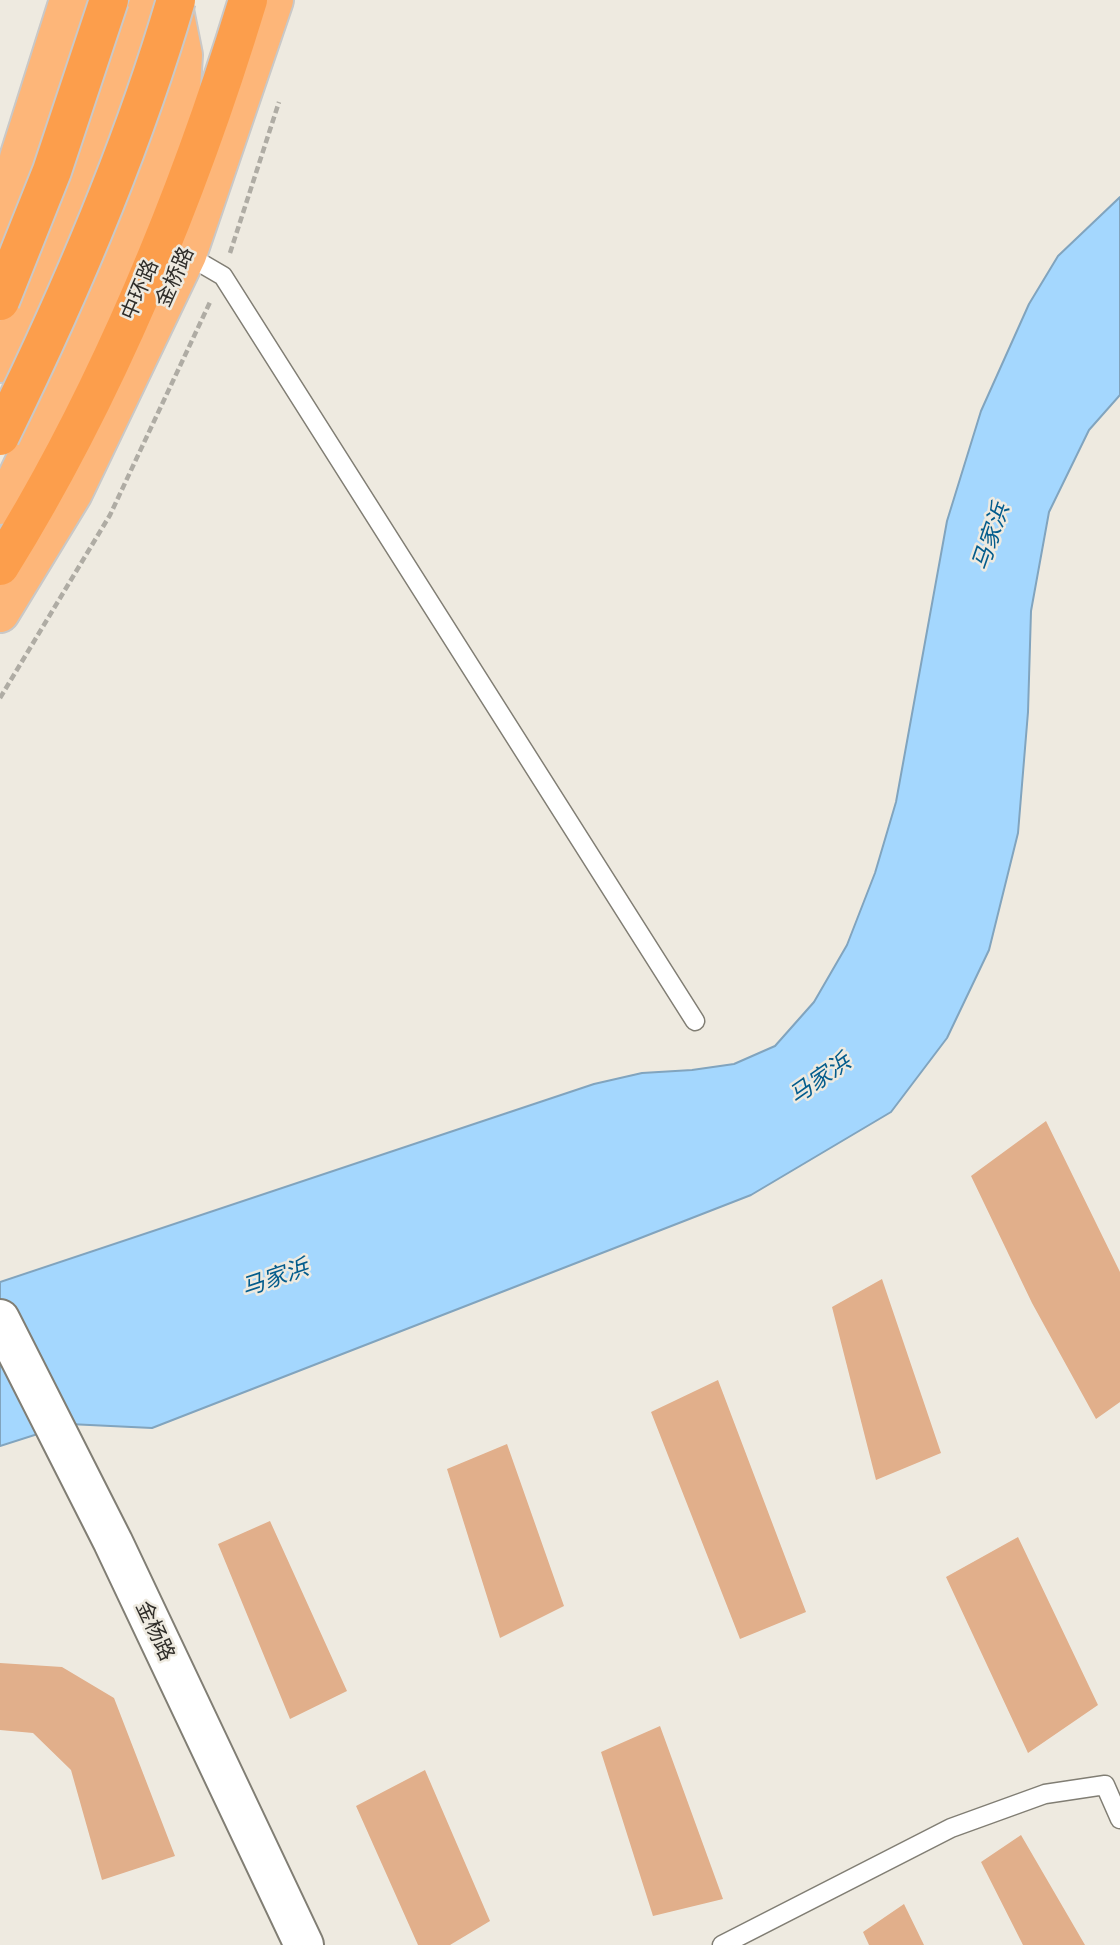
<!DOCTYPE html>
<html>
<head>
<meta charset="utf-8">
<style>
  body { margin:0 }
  canvas { display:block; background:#eeeae0 }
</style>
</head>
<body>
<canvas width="1120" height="1945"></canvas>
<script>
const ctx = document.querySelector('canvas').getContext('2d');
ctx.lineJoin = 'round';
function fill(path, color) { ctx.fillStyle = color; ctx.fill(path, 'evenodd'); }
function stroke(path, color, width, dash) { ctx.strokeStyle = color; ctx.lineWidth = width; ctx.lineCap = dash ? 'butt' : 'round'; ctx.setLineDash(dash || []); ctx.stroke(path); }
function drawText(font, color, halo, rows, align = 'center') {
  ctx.font = font + ' "Public Sans","Noto Sans SC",sans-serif'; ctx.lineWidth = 5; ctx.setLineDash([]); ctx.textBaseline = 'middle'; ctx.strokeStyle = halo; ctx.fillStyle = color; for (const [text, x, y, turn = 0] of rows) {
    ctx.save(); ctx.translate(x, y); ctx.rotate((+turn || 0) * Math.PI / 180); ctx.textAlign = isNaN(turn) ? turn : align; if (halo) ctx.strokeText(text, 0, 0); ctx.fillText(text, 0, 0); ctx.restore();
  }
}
const water = new Path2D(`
  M1120,197V395L1089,430L1049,512L1031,611L1028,712L1018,833L989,950L947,1038L891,1112L751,1195L152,1428L69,1424L0,1446V1282L594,1084L642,1073L692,1070L734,1064L775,1046L814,1002L847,945L875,873L896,802L947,521L981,411L1029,304L1058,256Z`);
const building = new Path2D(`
  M1046,1121L1120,1272V1402L1096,1419L1032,1303L971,1176Z
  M882,1279L941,1453L876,1480L832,1307Z
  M718,1380L806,1612L740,1639L651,1412Z
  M507,1444L564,1606L500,1638L447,1469Z
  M270,1521L347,1691L290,1719L218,1544Z
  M1018,1537L1098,1705L1028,1753L946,1577Z
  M0,1663L62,1667L114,1698L175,1856L102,1880L71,1770L33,1733L0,1730Z
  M660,1726L723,1899L653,1916L601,1752Z
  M425,1770L490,1921L450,1945H418L356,1806Z
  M1021,1835L1085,1945H1023L981,1862Z
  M904,1904L924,1945H869L863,1932Z`);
const path = new Path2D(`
  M230,253L279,102
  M0,698L110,515L211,300`);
const service = new Path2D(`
  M187,255L223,276L695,1021
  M722,1945L951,1828L1045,1794L1105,1785L1120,1819`);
const tertiary = new Path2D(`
  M0,1319L113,1542L304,1945`);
const primary = new Path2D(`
  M84,196L80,346L130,230L181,87L183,55L172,0
  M17,276L10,238L11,195L19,158L69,0
  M0,363L84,196L150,0
  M0,505L15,482L80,346
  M0,613L73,493L187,255L274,0`);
const trunk = new Path2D(`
  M0,566C107,394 189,194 248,0`);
const trunkBridge = new Path2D(`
  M0,301L52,171L109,0
  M0,436C69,296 132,150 176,0`);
const streetNames = [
  ["金桥路",175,277,-66],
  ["中环路",140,290,-67],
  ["金杨路",155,1631,65]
];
const waterNames = [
  ["马家浜",991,537,-71],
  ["马家浜",820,1079,-35],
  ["马家浜",275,1278,-19]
];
fill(water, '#a4d7fe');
stroke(water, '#81a4be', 2);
fill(building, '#e1af8b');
stroke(service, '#817e74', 21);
stroke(tertiary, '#817e74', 42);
stroke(primary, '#c9c8c7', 42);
stroke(trunk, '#c9c8c7', 42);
stroke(path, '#afaca4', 4.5, [7, 3.5]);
stroke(service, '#fff', 18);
stroke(tertiary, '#fff', 38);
stroke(primary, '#fdb679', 38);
stroke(trunk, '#fc9e4c', 38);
stroke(trunkBridge, '#c9c8c7', 42, []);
stroke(trunkBridge, '#fc9e4c', 38);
drawText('21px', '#2f2d29', '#eeeae0', streetNames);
drawText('italic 23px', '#035c8c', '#eeeae0', waterNames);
</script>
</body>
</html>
